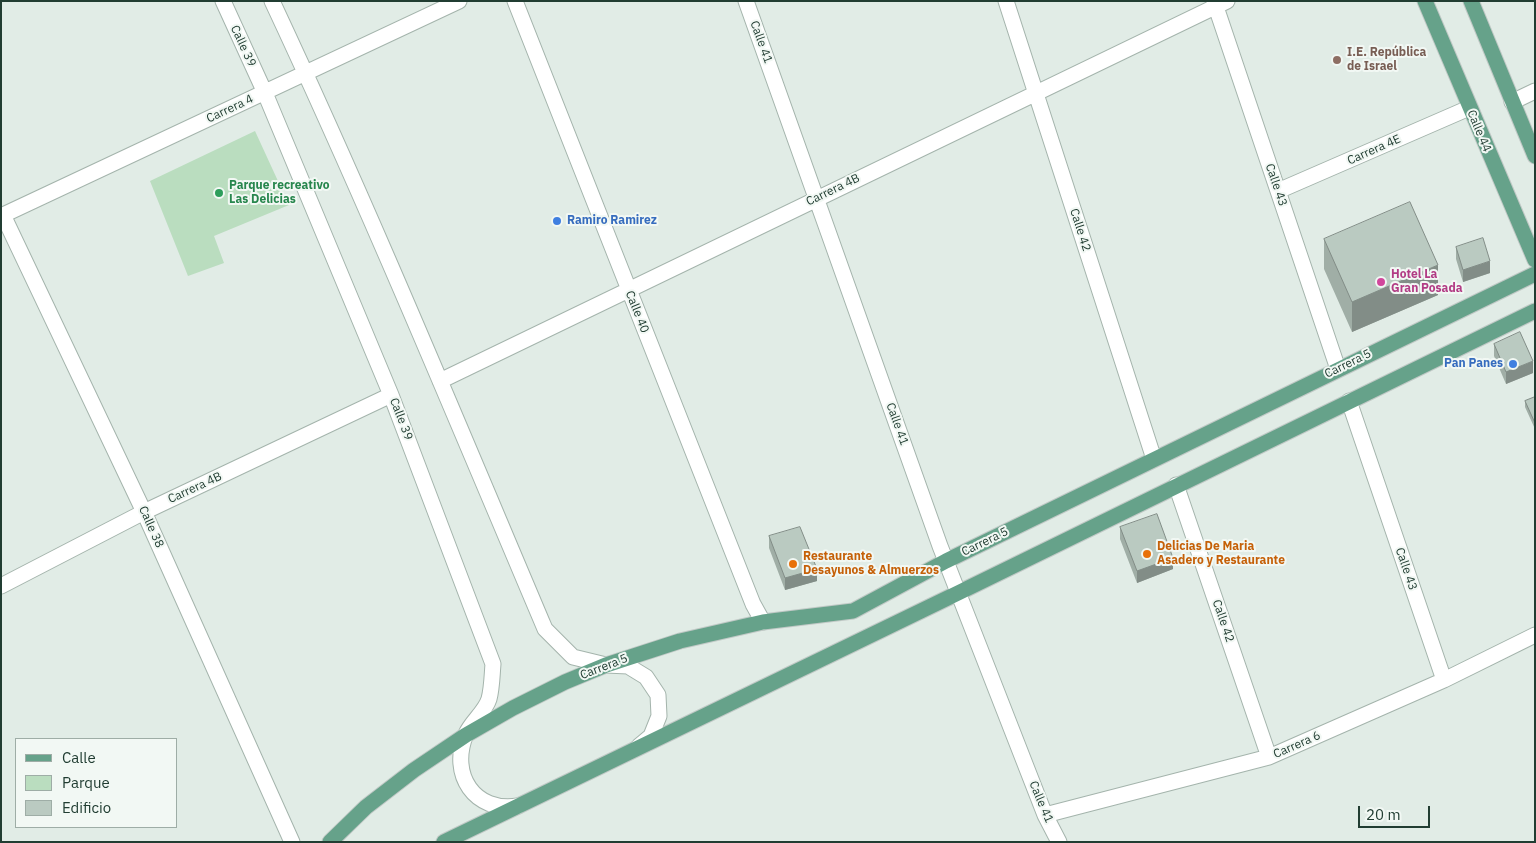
<!DOCTYPE html>
<html>
<head>
<meta charset="utf-8">
<style>
  body { margin:0 }
  #map { position:relative; width:1536px; height:843px; overflow:hidden; background:#e1ece6; font-family:"IBM Plex Sans",sans-serif }
  canvas { display:block }
  .frame { position:absolute; inset:0; border:2px solid #213d32; pointer-events:none }
  .legend { position:absolute; left:15px; top:738px; width:162px; height:90px; box-sizing:border-box; background:#f2f8f4; border:1px solid #9eada6; margin:0; padding:6px 9px; list-style:none; font-size:15px; color:#213d32 }
  .legend li { display:flex; align-items:center; gap:10px; height:25px }
  .legend b { width:25px; border:1px solid #9eada6 }
  .scale { position:absolute; left:1358px; top:806px; width:72px; height:22px; box-sizing:border-box; border:2px solid #213d32; border-top:0; padding-left:6px; font-size:15px; line-height:18px; white-space:nowrap; color:#213d32; -webkit-text-stroke:4px #f2f8f4; paint-order:stroke }
</style>
</head>
<body>
<div id="map">
<canvas width="1536" height="843"></canvas>
<div class="frame"></div>
<ul class="legend">
<li><b style="height:6px;background:#66a28a"></b>Calle</li>
<li><b style="height:14px;background:#baddbf"></b>Parque</li>
<li><b style="height:14px;background:#bacac1"></b>Edificio</li>
</ul>
<div class="scale">20 m</div>
</div>
<script>
const ctx = document.querySelector('canvas').getContext('2d');
ctx.lineJoin = 'round';
function fill(path, color) { ctx.fillStyle = color; ctx.fill(path, 'evenodd'); }
function stroke(path, color, width, dash) { ctx.strokeStyle = color; ctx.lineWidth = width; ctx.lineCap = dash ? 'butt' : 'round'; ctx.setLineDash(dash || []); ctx.stroke(path); }
function drawText(font, color, halo, rows, align = 'center') {
  ctx.font = font + ' "IBM Plex Sans",sans-serif'; ctx.lineWidth = 4; ctx.setLineDash([]); ctx.textBaseline = 'middle'; ctx.strokeStyle = halo; ctx.fillStyle = color; for (const [text, x, y, turn = 0] of rows) {
    ctx.save(); ctx.translate(x, y); ctx.rotate((+turn || 0) * Math.PI / 180); ctx.textAlign = isNaN(turn) ? turn : align; if (halo) ctx.strokeText(text, 0, 0); ctx.fillText(text, 0, 0); ctx.restore();
  }
}
const green = new Path2D(`
  M255,131L289,205L214,236L224,263L188,276L150,181Z`);
const minor = new Path2D(`
  M223,1L265,93L391,395L493,664C492,675 492,688 489,699C485,712 471,722 466,734C449,775 475,813 518,806
  M272,1C369,208 456,419 545,629L573,657L606,665L628,666L646,677L658,695L659,716L651,736L639,746
  M515,1L753,604L763,622
  M746,1L940,546L1045,815L1059,842
  M1006,1L1154,459
  M1214,1L1338,369
  M1512,102L1535,91
  M1278,191L1469,108
  M3,215L144,512L292,842
  M1,216L459,1
  M440,381L1227,1
  M1349,401L1444,680
  M1176,485L1269,757
  M1,586L144,512L391,395
  M1045,815L1269,757L1444,680L1535,635`);
const major = new Path2D(`
  M1425,1L1535,260
  M1471,1L1535,156
  M330,842L366,807L414,770L466,735L513,708L565,682L606,665L680,641L763,622L853,611L946,561L1535,274
  M444,842L958,593L1535,311`);
const wall = new Path2D(`
  M1324,239L1438,295L1352,332L1324,269Z
  M1456,247L1490,273L1463,282L1456,259Z
  M1494,344L1533,373L1506,384L1494,356Z
  M1535,397V429L1525,407V401Z
  M1120,527L1173,569L1137,583L1120,539Z
  M769,536L817,581L785,590L769,548Z`);
const shadedWall = new Path2D(`
  M1490,261V273L1463,282V270Z
  M1438,265V295L1352,332V302Z
  M1533,361V373L1506,384V372Z
  M1173,558V569L1137,583V571Z
  M817,569V581L785,590V578Z`);
const building = new Path2D(`
  M1410,202L1438,265L1352,302L1324,239Z
  M1483,238L1490,261L1463,270L1456,247Z
  M1520,332L1533,361L1506,372L1494,344Z
  M1535,397V423L1525,401Z
  M1157,514L1173,558L1137,571L1120,527Z
  M800,527L817,569L785,578L769,536Z`);
const markers = [
  [1337,60,5,"#8d6e63"],
  [219,193,5,"#2e9e5b"],
  [557,221,5,"#3f7fe0"],
  [1381,282,5,"#d1479c"],
  [1513,364,5,"#3f7fe0"],
  [1147,554,5,"#e8710a"],
  [793,564,5,"#e8710a"]
];
const streetNames = [
  ["Calle 41",761,42,70],
  ["Calle 39",243,46,65],
  ["Carrera 4",230,109,-25],
  ["Calle 44",1479,131,67],
  ["Carrera 4E",1374,150,-24],
  ["Calle 43",1276,185,71],
  ["Carrera 4B",833,190,-26],
  ["Calle 42",1080,230,72],
  ["Calle 40",637,312,68],
  ["Carrera 5",1348,364,-26],
  ["Calle 39",401,419,69],
  ["Calle 41",897,424,70],
  ["Carrera 4B",195,488,-25],
  ["Calle 38",151,527,66],
  ["Carrera 5",985,542,-26],
  ["Calle 43",1406,569,71],
  ["Calle 42",1223,621,71],
  ["Carrera 5",604,667,-21],
  ["Carrera 6",1297,745,-24],
  ["Calle 41",1041,802,67]
];
const educationNames = [
  ["I.E. República",1347,53],
  ["de Israel",1347,67]
];
const leisureNames = [
  ["Parque recreativo",229,186],
  ["Las Delicias",229,200]
];
const shopNames = [
  ["Ramiro Ramirez",567,221],
  ["Pan Panes",1503,364,"right"]
];
const hotelNames = [
  ["Hotel La",1391,275],
  ["Gran Posada",1391,289]
];
const foodNames = [
  ["Delicias De Maria",1157,547],
  ["Asadero y Restaurante",1157,561],
  ["Restaurante",803,557],
  ["Desayunos & Almuerzos",803,571]
];
fill(green, '#baddbf');
stroke(minor, '#a4b4ac', 17);
stroke(major, '#c1c9c6', 17);
stroke(minor, '#fff', 15);
stroke(major, '#66a28a', 15);
fill(wall, '#a0aea6');
fill(shadedWall, '#828d87');
fill(building, '#bacac1');
stroke(building, '#828d87', 1);
for (const [x, y, r, color] of markers) { const dot = new Path2D(); dot.arc(x, y, r, 0, 2 * Math.PI); ctx.fillStyle = color; ctx.fill(dot); stroke(dot, '#f2f8f4', 2); }
drawText('12px', '#213d32', '#f2f8f4', streetNames);
drawText('bold 12px', '#785e54', '#f2f8f4', educationNames, 'left');
drawText('bold 12px', '#27864d', '#f2f8f4', leisureNames, 'left');
drawText('bold 12px', '#366cbe', '#f2f8f4', shopNames, 'left');
drawText('bold 12px', '#b23c85', '#f2f8f4', hotelNames, 'left');
drawText('bold 12px', '#c56008', '#f2f8f4', foodNames, 'left');
</script>
</body>
</html>
